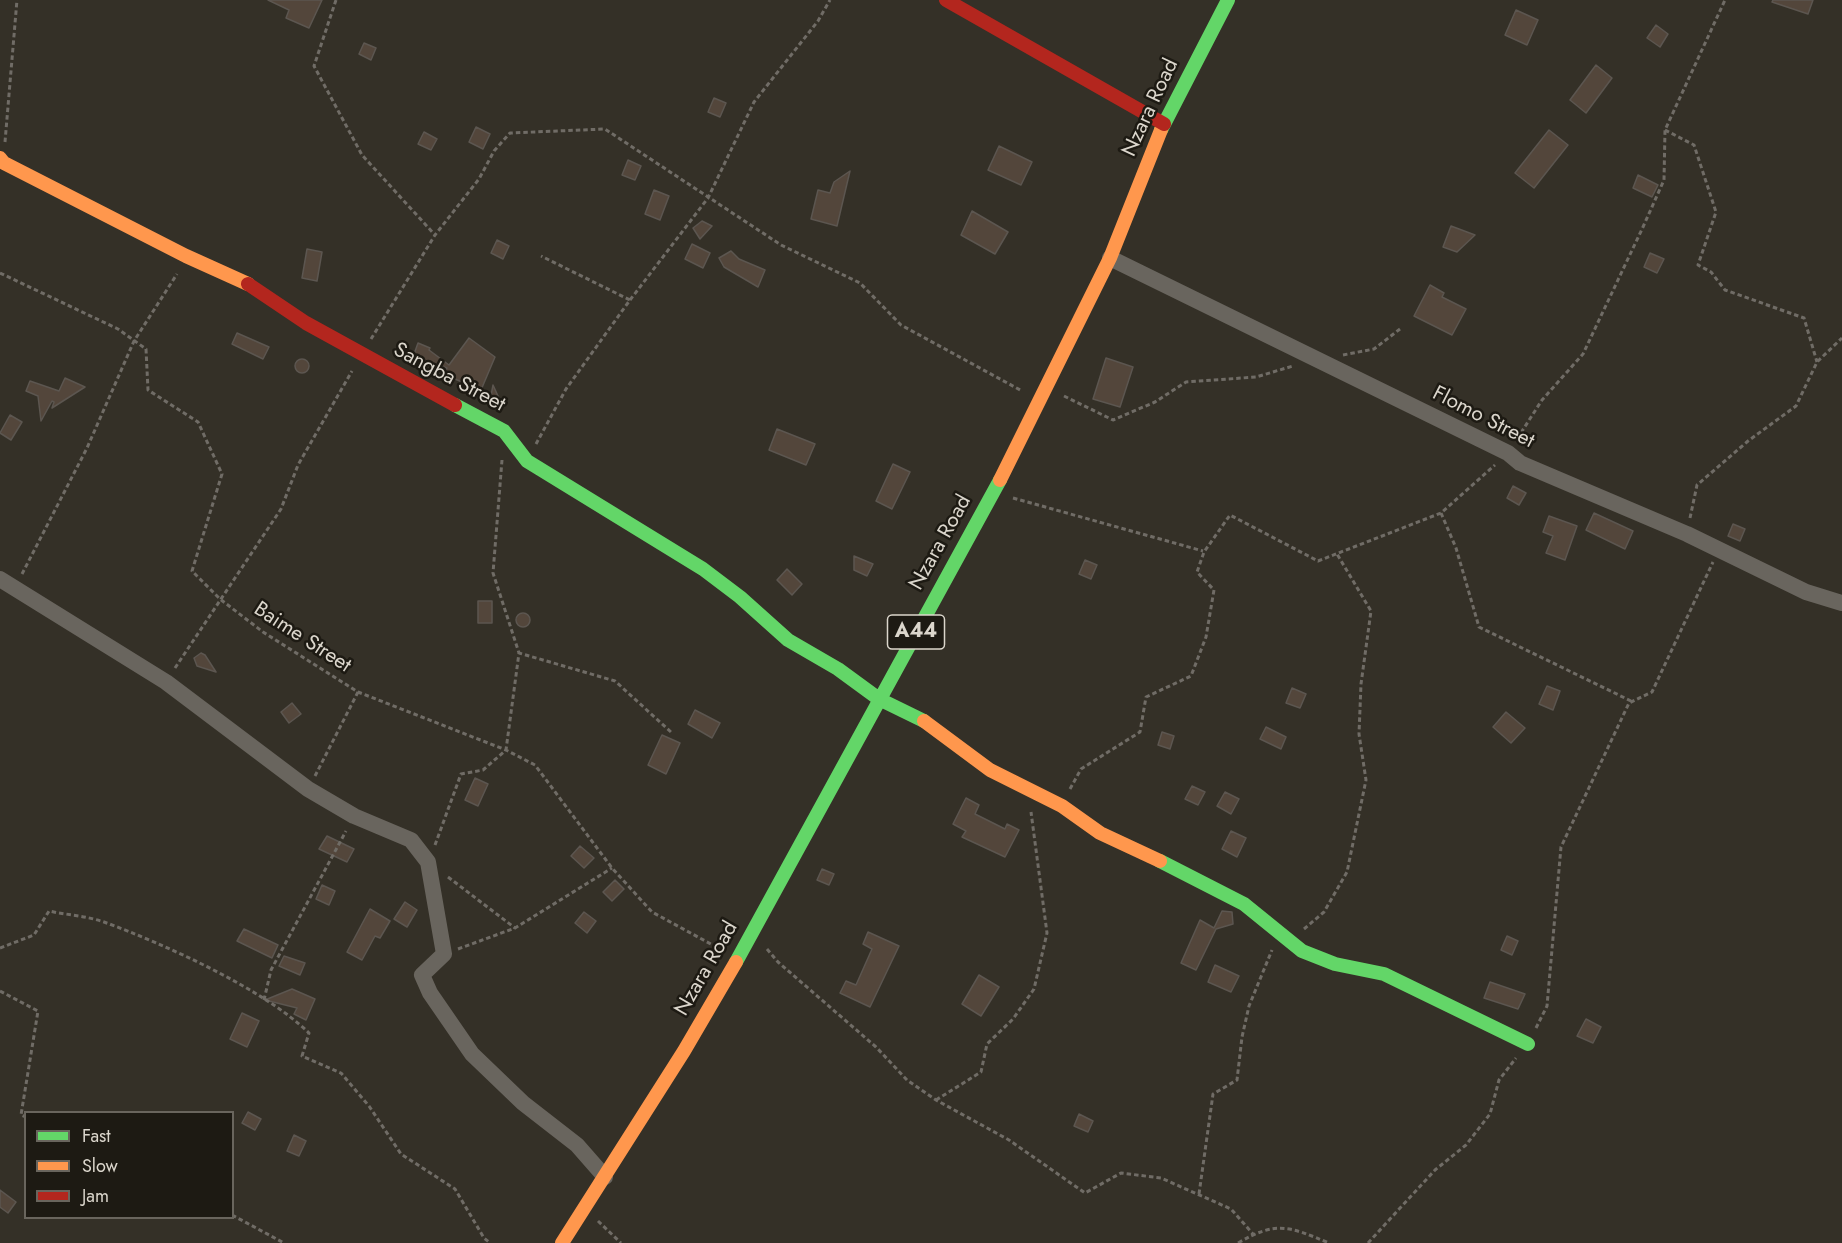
<!DOCTYPE html>
<html>
<head>
<meta charset="utf-8">
<style>
  body { margin:0 }
  #map { position:relative; width:1842px; height:1243px; overflow:hidden; background:#343027; font-family:Jost,sans-serif }
  canvas { display:block }
  .legend { position:absolute; left:24px; top:1111px; width:210px; height:108px; box-sizing:border-box; background:#1d1a13; border:2px solid #69655d; margin:0; padding:8px 10px; list-style:none; font-size:18px; color:#dbd6cc }
  .legend li { display:flex; align-items:center; gap:12px; height:30px }
  .legend b { width:30px; border:2px solid #69655d }
</style>
</head>
<body>
<div id="map">
<canvas width="1842" height="1243"></canvas>
<ul class="legend">
<li><b style="height:8px;background:#63d668"></b>Fast</li>
<li><b style="height:8px;background:#ff974d"></b>Slow</li>
<li><b style="height:8px;background:#b3261e"></b>Jam</li>
</ul>
</div>
<script>
const ctx = document.querySelector('canvas').getContext('2d');
ctx.lineJoin = 'round';
function fill(path, color) { ctx.fillStyle = color; ctx.fill(path, 'evenodd'); }
function stroke(path, color, width, dash) { ctx.strokeStyle = color; ctx.lineWidth = width; ctx.lineCap = dash ? 'butt' : 'round'; ctx.setLineDash(dash || []); ctx.stroke(path); }
function drawText(font, color, halo, rows, align = 'center') {
  ctx.font = font + ' Jost,sans-serif'; ctx.lineWidth = 5; ctx.setLineDash([]); ctx.textBaseline = 'middle'; ctx.strokeStyle = halo; ctx.fillStyle = color; for (const [text, x, y, turn = 0] of rows) {
    ctx.save(); ctx.translate(x, y); ctx.rotate((+turn || 0) * Math.PI / 180); ctx.textAlign = isNaN(turn) ? turn : align; if (halo) ctx.strokeText(text, 0, 0); ctx.fillText(text, 0, 0); ctx.restore();
  }
}
const building = new Path2D(`
  M268,0H322L309,28L286,18L289,10Z
  M1773,0H1813L1808,14L1772,2Z
  M1516,10L1538,20L1527,45L1505,35Z
  M1656,25L1668,34L1660,47L1647,38Z
  M364,43L376,48L371,60L359,54Z
  M1596,65L1612,78L1586,113L1570,100Z
  M714,98L726,103L720,117L708,112Z
  M476,127L490,134L483,149L469,142Z
  M1549,130L1568,145L1534,188L1515,173Z
  M424,132L437,139L431,150L418,144Z
  M999,146L1032,162L1021,185L988,170Z
  M628,160L641,166L635,180L622,175Z
  M850,171L837,226L811,219L818,190L830,193L834,182Z
  M1638,175L1658,185L1652,197L1633,188Z
  M654,190L669,196L660,220L645,214Z
  M972,211L1008,232L995,254L961,235Z
  M702,221L712,226L700,239L693,228Z
  M1451,226L1475,235L1457,252L1443,247Z
  M497,240L509,246L503,259L491,253Z
  M692,244L710,253L703,268L685,259Z
  M307,249L322,252L317,281L302,278Z
  M731,251L739,259L765,270L758,287L724,267L719,258Z
  M1650,253L1664,259L1657,273L1644,267Z
  M1430,285L1444,293L1442,297L1466,309L1452,335L1414,316Z
  M237,333L269,347L263,359L232,344Z
  M469,338L495,357L481,390L455,379L445,371L447,368L413,357L418,343L430,348L429,350L449,365Z
  M1106,358L1133,367L1120,407L1093,399Z
  M295 366a7 7 0 1 1 14 0a7 7 0 1 1-14 0Z
  M65,378L85,387L52,408L54,402L52,401L41,421L38,396L26,391L30,381L59,391Z
  M493,385L503,407L499,411L489,406Z
  M10,415L22,422L11,440L0,433Z
  M777,429L815,444L806,465L769,450Z
  M893,464L910,472L892,509L876,501Z
  M1513,486L1526,493L1519,505L1507,498Z
  M1594,513L1633,531L1625,549L1586,530Z
  M1549,516L1577,526L1565,560L1546,553L1553,536L1543,532Z
  M1733,524L1745,529L1740,541L1728,536Z
  M854,556L873,564L867,576L854,570Z
  M1085,560L1097,565L1091,579L1079,574Z
  M787,569L802,584L792,595L777,580Z
  M478,601H492V623H478Z
  M516 620a7 7 0 1 1 14 0a7 7 0 1 1-14 0Z
  M201,653L205,655L216,672L197,666L194,658Z
  M1547,686L1560,691L1553,710L1539,704Z
  M1292,688L1306,694L1300,708L1286,703Z
  M292,703L301,714L289,723L281,712Z
  M695,710L720,723L712,738L688,724Z
  M1506,712L1525,728L1511,743L1493,727Z
  M1266,727L1286,737L1281,749L1260,739Z
  M1162,732L1174,736L1170,749L1158,745Z
  M662,735L680,743L666,774L648,765Z
  M475,778L488,784L478,806L465,800Z
  M1192,786L1205,792L1198,805L1185,799Z
  M1225,792L1239,799L1231,814L1217,806Z
  M966,798L979,805L975,814L1005,829L1007,824L1019,830L1005,857L962,837L966,831L953,824Z
  M1231,831L1246,838L1237,857L1222,849Z
  M327,836L354,849L347,862L319,849Z
  M580,846L594,858L584,868L571,856Z
  M822,869L834,874L829,885L817,880Z
  M615,880L624,889L612,901L603,892Z
  M322,885L335,891L329,905L316,899Z
  M405,902L417,910L407,927L394,919Z
  M370,909L390,921L380,938L375,936L362,960L347,952Z
  M1222,911L1232,912L1233,924L1216,929L1196,970L1181,963L1200,920L1214,928Z
  M584,912L596,921L587,933L575,923Z
  M244,929L278,945L272,958L237,941Z
  M868,932L899,946L870,1007L840,993L846,981L856,985L872,949L863,944Z
  M1507,936L1518,941L1512,955L1501,950Z
  M284,956L305,963L300,975L279,966Z
  M1215,965L1239,976L1231,992L1208,982Z
  M979,975L999,987L981,1016L962,1004Z
  M1490,982L1525,994L1518,1009L1484,998Z
  M292,989L315,999L306,1020L294,1014L297,1008L265,1000Z
  M242,1013L259,1021L247,1047L230,1039Z
  M1586,1019L1601,1027L1593,1043L1577,1036Z
  M248,1112L261,1119L255,1130L242,1123Z
  M1079,1114L1093,1121L1088,1132L1074,1126Z
  M294,1135L306,1141L299,1156L287,1151Z
  M0,1190L16,1202L8,1213L0,1207Z`);
const path = new Path2D(`
  M336,0L314,66L362,155L435,235
  M1665,130L1694,145L1716,212L1698,265L1711,272L1725,290L1804,318L1817,362
  M5,142L17,0
  M0,273L118,329L146,349L148,390L198,422L222,474L192,571L220,599L263,632L358,692L506,750L535,765L612,868L652,912L720,949
  M630,300L708,198L754,102L818,21L830,0
  M371,339L435,235L479,179L494,151L510,133L605,129L781,245L860,283L901,325L1022,391
  M1343,355L1374,349L1400,329
  M1064,396L1113,420L1155,402L1186,382L1256,377L1293,366
  M1517,439L1542,400L1583,354L1643,227L1664,180L1665,130L1725,0
  M536,444L566,389L630,300L541,256
  M502,460L493,573L519,653
  M1013,498L1203,551
  M1441,513L1456,548L1479,627L1631,701
  M1690,518L1697,485L1748,441L1796,406L1817,362L1842,338
  M22,574L87,448L134,341L177,274
  M175,668L281,509L298,465L352,371
  M315,776L358,692
  M1070,789L1081,769L1140,732L1146,697L1191,676L1206,637L1214,590L1197,572L1204,552L1230,515L1318,561L1441,513L1495,465
  M435,845L461,774L483,770L506,750L519,653L615,681L672,733
  M448,877L515,928
  M1304,929L1324,912L1347,872L1366,780L1359,734L1361,684L1371,611L1337,554
  M0,948L34,935L49,911C67,915 87,916 104,922C164,944 264,989 309,1033L302,1056L341,1073L369,1106L401,1154L455,1189L484,1238L490,1243
  M458,949L515,928L612,868
  M767,949L778,962L876,1047L907,1080L936,1100L1009,1140L1085,1193L1121,1173L1161,1178L1231,1209L1253,1234
  M0,991L38,1011L21,1115L26,1117
  M264,1000L271,970L346,831
  M1536,1028L1547,1006L1561,847L1629,703L1652,692L1713,562
  M936,1100L981,1072L987,1044L1013,1019L1034,989L1047,933L1031,812
  M1199,1194L1213,1094L1237,1080L1242,1037L1249,1006L1272,950
  M232,1215L284,1243
  M598,1221L621,1243
  M1238,1243C1277,1220 1290,1227 1329,1243
  M1368,1243L1435,1170L1466,1145L1490,1114L1499,1080L1516,1058`);
const street = new Path2D(`
  M1110,258L1508,453L1520,463L1687,534L1806,592L1842,603
  M0,579L166,682L308,789L354,816L411,840L428,862L444,954L422,975L430,993L472,1054L523,1103L577,1145L605,1177`);
const fast = new Path2D(`
  M1161,130L1228,0
  M455,405L504,431L527,461L703,569L740,597L788,640L838,669L879,699L924,721
  M1160,861L1244,904L1302,951L1335,964L1384,974L1528,1044
  M736,962L1000,480`);
const slow = new Path2D(`
  M0,158L4,163L186,256L248,284
  M1000,480L1110,258L1161,130
  M924,721L990,770L1062,806L1100,833L1160,861
  M562,1243L684,1051L736,962`);
const jam = new Path2D(`
  M946,0L1164,124
  M248,284L306,323L455,405`);
const shields = [
  [916,632,57]
];
const shieldNames = [
  ["A44",916,632]
];
const streetNames = [
  ["Nzara Road",1151,108,-65],
  ["Sangba Street",449,378,28],
  ["Flomo Street",1483,418,27],
  ["Nzara Road",941,543,-61],
  ["Baime Street",302,638,33],
  ["Nzara Road",707,969,-60]
];
fill(building, '#53463b');
stroke(building, '#5c5650', 1.5);
stroke(path, '#706c66', 3, [4.5, 3]);
stroke(street, '#69655e', 16);
stroke(fast, '#63d668', 14);
stroke(slow, '#ff974d', 14);
stroke(jam, '#b3261e', 14);
for (const [x, y, w] of shields) { const box = new Path2D(); box.roundRect(x - w / 2, y - 17, w, 34, 4.5); ctx.fillStyle = '#1d1a13'; ctx.fill(box); stroke(box, '#dbd6cc', 1.5); }
drawText('bold 20px', '#dbd6cc', null, shieldNames);
drawText('21px', '#dbd6cc', '#1d1a13', streetNames);
</script>
</body>
</html>
